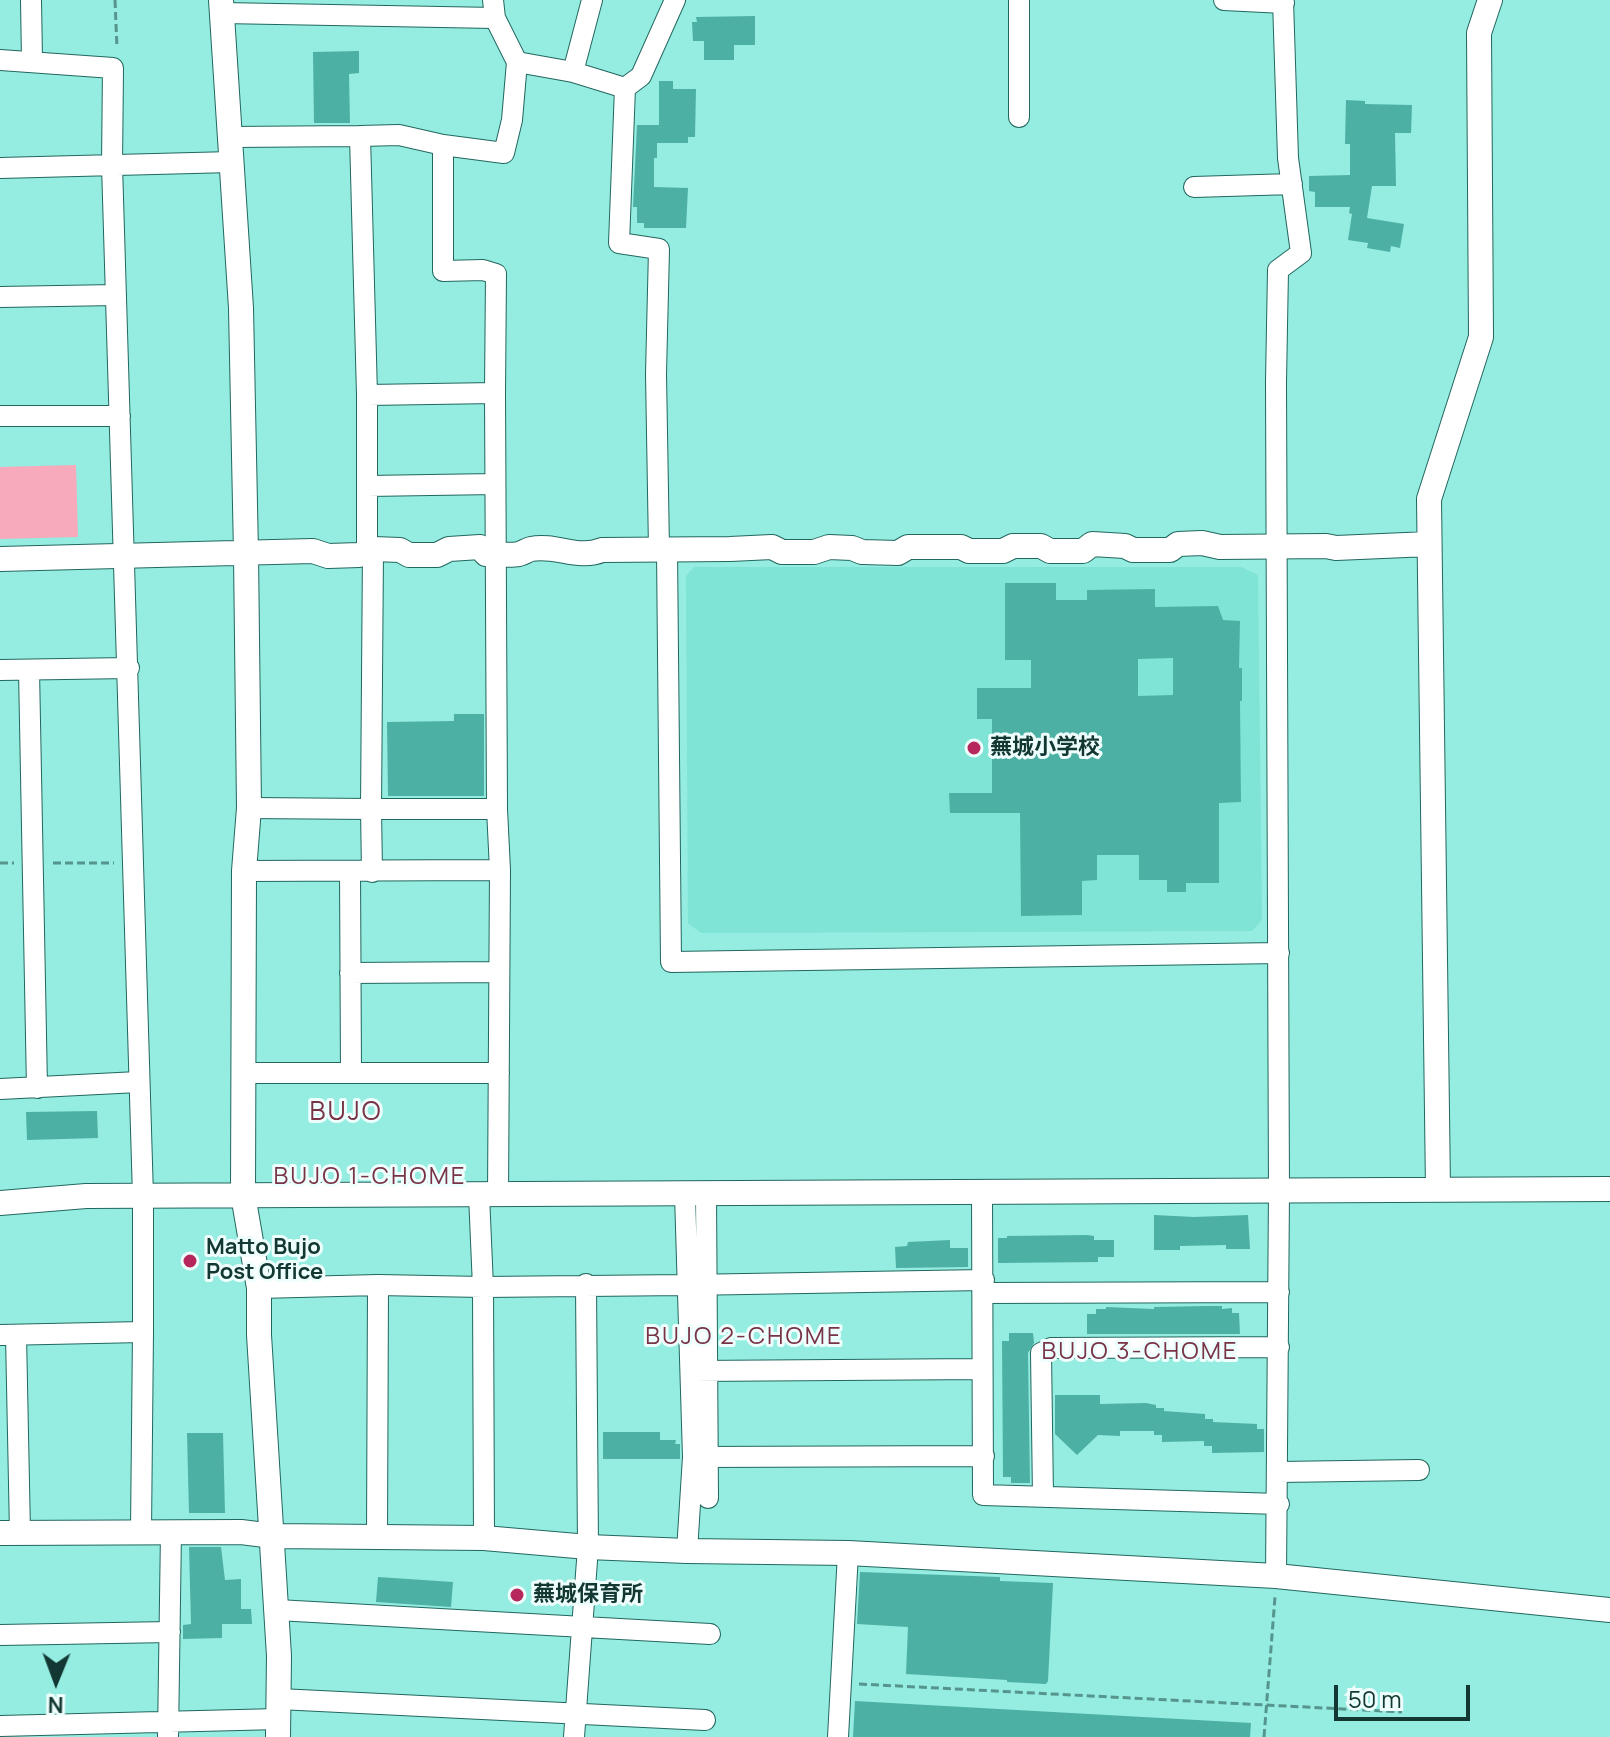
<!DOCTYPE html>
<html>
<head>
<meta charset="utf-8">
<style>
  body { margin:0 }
  #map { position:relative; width:1610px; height:1737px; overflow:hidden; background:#95ece0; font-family:Manrope,sans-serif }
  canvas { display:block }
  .north { position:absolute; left:16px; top:1641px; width:80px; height:80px; -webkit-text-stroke:6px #eefefc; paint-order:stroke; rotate:181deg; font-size:22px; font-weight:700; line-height:32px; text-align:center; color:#133834 }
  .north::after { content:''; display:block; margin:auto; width:28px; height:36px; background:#133834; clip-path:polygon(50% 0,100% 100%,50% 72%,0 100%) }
  .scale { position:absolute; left:1334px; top:1685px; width:136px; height:36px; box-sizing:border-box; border:4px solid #133834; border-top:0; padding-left:10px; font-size:24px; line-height:28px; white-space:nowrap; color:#133834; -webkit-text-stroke:6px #eefefc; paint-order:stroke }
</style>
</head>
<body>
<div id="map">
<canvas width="1610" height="1737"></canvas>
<div class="north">N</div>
<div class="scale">50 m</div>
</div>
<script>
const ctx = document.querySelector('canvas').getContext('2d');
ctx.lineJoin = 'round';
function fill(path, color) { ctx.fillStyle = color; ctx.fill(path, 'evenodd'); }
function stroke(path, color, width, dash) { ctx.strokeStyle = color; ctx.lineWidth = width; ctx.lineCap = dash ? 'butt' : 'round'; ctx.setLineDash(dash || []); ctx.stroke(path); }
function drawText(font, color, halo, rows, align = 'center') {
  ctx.font = font + ' Manrope,"Noto Sans JP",sans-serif'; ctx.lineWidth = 6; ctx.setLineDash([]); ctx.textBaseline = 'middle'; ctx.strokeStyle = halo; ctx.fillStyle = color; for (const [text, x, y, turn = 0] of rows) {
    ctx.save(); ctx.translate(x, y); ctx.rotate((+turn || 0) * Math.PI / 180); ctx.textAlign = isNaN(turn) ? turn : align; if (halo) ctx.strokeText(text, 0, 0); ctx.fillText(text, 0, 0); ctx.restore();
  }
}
const built = new Path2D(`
  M694,567H1241L1258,575L1262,920L1252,931L701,933L688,923L686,576Z`);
const green = new Path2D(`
  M76,465L78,537L0,539V467Z`);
const building = new Path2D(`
  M755,16V45H734V60H704V41H693L692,22H697L696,17Z
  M359,51V73L349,74L350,123H314L313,52Z
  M659,81H673V89H696L695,137H688V143H657V158H654V187L688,188L686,228H644V223H637V207H633L637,125H659Z
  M1346,100L1365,101V104L1412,105L1411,133H1395L1396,186H1372L1367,218L1404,224L1400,248L1391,246L1390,252L1367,248L1368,243L1348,240L1352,214L1349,213L1350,207H1315V192L1309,191V176L1350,175V144H1345Z
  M1005,583H1056V600H1087V590L1155,589V607L1218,606L1223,620L1240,621L1239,668H1242V701H1240L1241,802L1219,803V883H1186V892H1167V880H1139V855H1097V880L1082,881V915L1021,916L1020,813H950L949,793H992V719H977V688H1031V660H1005ZM1173,658V695L1138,696V659Z
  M454,714H484V796H388L387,722L454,721Z
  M97,1111L98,1138L27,1140L26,1112Z
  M1154,1215L1194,1217L1248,1215L1250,1249H1226V1245L1180,1246V1250H1154Z
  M1087,1235L1094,1236V1240H1114V1257H1098V1262L998,1263V1238H1007V1236Z
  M950,1240V1248H968V1267L896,1268L895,1247L907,1246L908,1242Z
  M1207,1306H1222V1309L1232,1308V1313H1239L1240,1334H1087V1314H1096V1309H1106V1307L1154,1309V1307Z
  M1009,1333H1033L1034,1343L1028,1353L1030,1483H1011V1477H1003L1002,1341H1009Z
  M1055,1395H1100V1404L1146,1403L1156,1405V1408H1164V1411L1205,1414V1419H1213V1422L1257,1424V1429H1264V1452L1212,1453V1446H1204V1441L1162,1442V1435H1154V1431H1120V1436L1098,1435L1077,1455L1055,1434Z
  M603,1432H660V1440H676L675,1444H680V1459H603Z
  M187,1433H223L225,1513H189Z
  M189,1547H221L225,1580L241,1579V1609H251L252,1624H222V1638L183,1639V1625L191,1624Z
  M860,1572L1000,1577V1581L1053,1583L1048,1681L1046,1684L1007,1682V1680L906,1674L908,1627L857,1624Z
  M378,1577L453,1582L451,1607L376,1602Z
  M855,1701L1251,1723L1250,1737H853Z`);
const path = new Path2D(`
  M115,0L117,48
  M0,863H14
  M53,863H114
  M859,1684L1402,1712
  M1264,1737L1275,1597`);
const minor = new Path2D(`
  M31,0L32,60
  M493,0L495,18L517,62L573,72L625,88L619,243L659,249L656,374L659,550
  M1019,0V117
  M1224,0L1284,3
  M222,13L495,18
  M0,60L113,68L112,165L143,1196V1332
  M573,72L592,0
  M625,88L641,76L675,0
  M360,136L399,135L443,145L504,153L512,120L517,62
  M230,137L360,136L367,395
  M443,145V271L483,270L496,274L495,393
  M0,168L232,162
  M1194,187L1292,184
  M0,297L116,295
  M0,416H120
  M367,486L495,484
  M667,550L671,962L1279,953
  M367,552V395L495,393L497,809H371L373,549
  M0,670L129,668
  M29,670L37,1088
  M249,808L371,809L372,872
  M497,809L500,870
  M244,871L500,870L498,1196
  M350,872L351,1073
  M350,973L499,972
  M244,1073H499
  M0,1089L138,1082
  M982,1192L983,1495L1279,1504
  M479,1195L483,1287L484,1538
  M685,1195L693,1457L687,1551
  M706,1195L708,1498
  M259,1288L378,1285L483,1287L686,1285L984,1280
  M984,1293L1279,1292
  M0,1335L143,1332L141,1531
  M16,1335L20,1533
  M694,1371L982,1369
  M700,1457L984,1456
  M1279,1472L1419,1470
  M1043,1497L1041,1353L1051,1348L1279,1347
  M377,1537L378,1285
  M1276,1576L1279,1192L1276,382L1278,270L1301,253L1288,158L1283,0
  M277,1610L710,1634
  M0,1635L170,1632
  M279,1699L705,1720
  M0,1726L279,1719
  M168,1737L171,1531
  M574,1737L588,1547L586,1284
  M838,1737L848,1553`);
const tertiary = new Path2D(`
  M221,0L241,308L246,554L249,808L244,871L243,1195L259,1288V1335L279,1656L278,1737
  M0,559L313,551L328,556L359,555L373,549L400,550L409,555H437L449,549L480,547L486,554C496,554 509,556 519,554C523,553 527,550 531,549C556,544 578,560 602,550L730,549L772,547L782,552H814L829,547L852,548L862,552L898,553L908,547H961L969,551H1003L1013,546H1041L1050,551H1083L1092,544L1125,546L1133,550H1170L1178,544L1202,543L1220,547L1326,546L1336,548L1429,544
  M1438,1189L1429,499L1481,337L1479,33L1490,0
  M0,1203L86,1196L1610,1189
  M0,1533L241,1532L273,1536L484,1538L588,1547L687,1551L848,1553L1276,1576L1610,1610`);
const markers = [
  [974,748,8,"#b6285b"],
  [190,1261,8,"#b6285b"],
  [517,1595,8,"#b6285b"]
];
const poiNames = [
  ["蕪城小学校",990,748],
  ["Matto Bujo",206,1248],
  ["Post Office",206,1273],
  ["蕪城保育所",533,1595]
];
const neighbourhoodNames = [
  ["BUJO 1-CHOME",370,1177],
  ["BUJO 2-CHOME",744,1337],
  ["BUJO 3-CHOME",1140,1352]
];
const quarterNames = [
  ["BUJO",346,1113]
];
fill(built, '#7fe3d6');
fill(green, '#f7aabb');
fill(building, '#4db0a4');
stroke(minor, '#22675f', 22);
stroke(tertiary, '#22675f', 26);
stroke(path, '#56958d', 3, [8, 4]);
stroke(minor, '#fff', 20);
stroke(tertiary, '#fff', 24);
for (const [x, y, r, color] of markers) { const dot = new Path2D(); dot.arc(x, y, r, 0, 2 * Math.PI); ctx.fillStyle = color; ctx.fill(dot); stroke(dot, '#eefefc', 3); }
drawText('bold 22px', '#133834', '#eefefc', poiNames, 'left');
ctx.letterSpacing = '2px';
drawText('24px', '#793347', '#eefefc', neighbourhoodNames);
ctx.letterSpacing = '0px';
ctx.letterSpacing = '2px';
drawText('26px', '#793347', '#eefefc', quarterNames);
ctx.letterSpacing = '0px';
</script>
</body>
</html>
